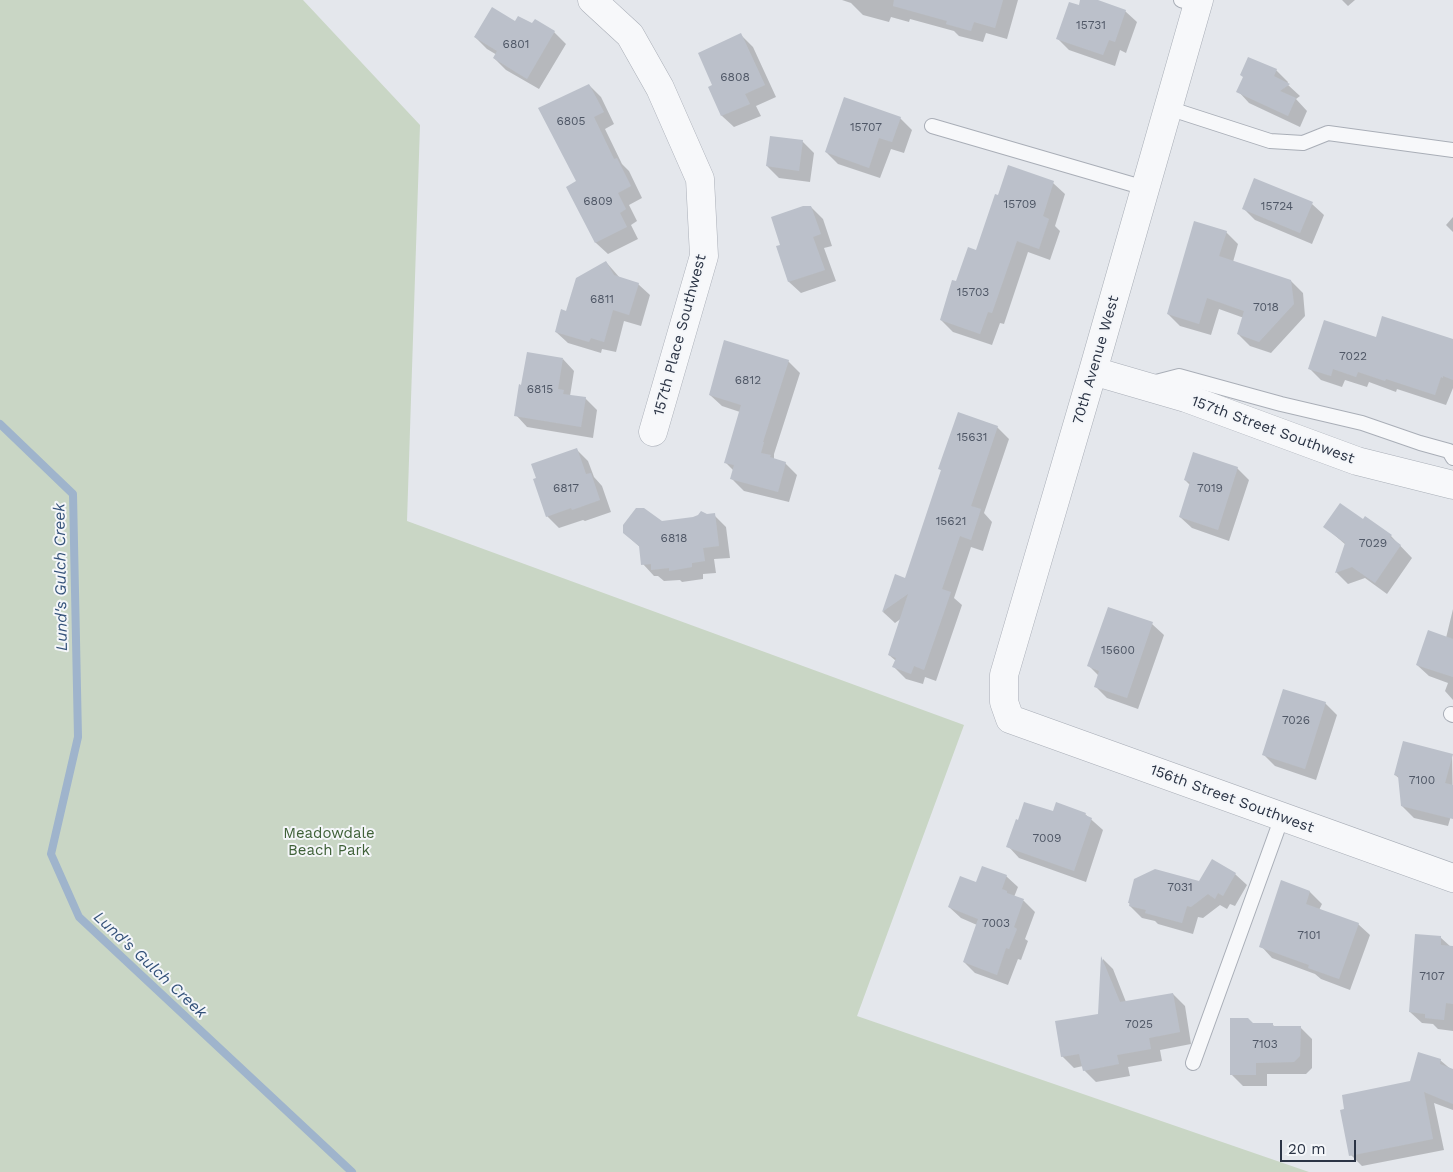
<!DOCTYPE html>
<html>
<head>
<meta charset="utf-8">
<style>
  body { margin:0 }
  #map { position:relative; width:1453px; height:1172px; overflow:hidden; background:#e4e7ec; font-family:"Work Sans",sans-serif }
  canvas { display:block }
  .scale { position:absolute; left:1280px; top:1140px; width:76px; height:22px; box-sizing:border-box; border:2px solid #2b3445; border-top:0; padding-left:6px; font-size:15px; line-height:18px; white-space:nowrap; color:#2b3445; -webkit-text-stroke:4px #f4f6f9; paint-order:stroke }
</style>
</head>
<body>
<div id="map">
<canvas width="1453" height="1172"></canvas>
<div class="scale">20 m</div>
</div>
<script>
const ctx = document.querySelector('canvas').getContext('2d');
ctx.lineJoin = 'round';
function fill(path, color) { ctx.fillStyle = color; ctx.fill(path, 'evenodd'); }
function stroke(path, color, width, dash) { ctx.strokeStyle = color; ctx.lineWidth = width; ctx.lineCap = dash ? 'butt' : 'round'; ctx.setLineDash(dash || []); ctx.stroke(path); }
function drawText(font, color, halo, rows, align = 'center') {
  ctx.font = font + ' "Work Sans",sans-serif'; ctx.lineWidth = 4; ctx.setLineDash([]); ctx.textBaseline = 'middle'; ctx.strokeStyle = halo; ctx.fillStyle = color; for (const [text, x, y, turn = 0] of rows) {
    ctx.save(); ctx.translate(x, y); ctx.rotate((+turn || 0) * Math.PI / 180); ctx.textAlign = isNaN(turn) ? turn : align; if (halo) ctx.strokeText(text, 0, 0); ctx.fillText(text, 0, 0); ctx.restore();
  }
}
const green = new Path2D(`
  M0,0H303L420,125L407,521L964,725L857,1016L1309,1172H0Z`);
const shadow = new Path2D(`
  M842,0H1018L1007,39L986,33L983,42L959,36L954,31L910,19L909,22L891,17L889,22L863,15L851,3Z
  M1082,0H1094L1125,11L1137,22L1126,53L1120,50L1115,66L1069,50L1058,39L1079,7Z
  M1342,0H1355L1348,6Z
  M515,23L532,25L554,32L566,44L539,89L506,70L494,58L497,55L487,49L475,37Z
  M741,35L753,47L776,97L756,106L761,116L734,127L722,116L714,86Z
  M1249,59L1276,70L1288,82L1287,84L1300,96L1296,99L1307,111L1300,127L1249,103L1238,91L1244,77Z
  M589,85L601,97L614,124L605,129L622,164L629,171L642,198L629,205L637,221L631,225L638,239L608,254L596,243L568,187L577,182Z
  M900,118L912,130L904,153L891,149L880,178L838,164L826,152Z
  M802,141L814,153L810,182L779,178L767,166Z
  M1053,183L1065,194L1055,226L1060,231L1050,260L1028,252L1004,324L1000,323L992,345L953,332L941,320L957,283Z
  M1312,204L1324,215L1312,244L1255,220L1243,208Z
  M811,207L823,219L832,246L824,248L836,281L801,293L789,282L777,247L782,245Z
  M1453,217V232L1446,225Z
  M1226,232L1238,244L1233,262L1291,281L1303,293L1305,316L1271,353L1250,346L1238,334L1244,318L1219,309L1211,335L1180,326L1168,314Z
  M606,262L620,278L638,284L650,295L641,326L624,321L616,352L602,349L601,353L568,343L556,332Z
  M1377,338L1453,340V388L1446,405L1397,389L1396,392L1369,382L1367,387L1345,380L1342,387L1321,380L1310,369Z
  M563,359L574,371L570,396L585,398L597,410L593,438L527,427L516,415Z
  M788,361L800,373L774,454V460L785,463L797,475L789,502L744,491L732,479L734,471L726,463L740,412L722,406L710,395Z
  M997,427L1009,439L984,513L992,522L983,551L971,547L954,598L962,605L936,681L925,677L923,684L906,679L894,667L896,661L889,655L902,618L895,623L883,612L896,576L906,579L942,471L940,469Z
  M577,450L588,461L594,477L602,486L611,512L585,521L583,520L559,528L547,516Z
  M1237,468L1249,480L1229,541L1192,528L1180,517L1190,485L1185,480Z
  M714,515L726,527L730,558L714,559L716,573L703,574V579L682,582L680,580L664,581L658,576H654L643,564L641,548L624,533L661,522Z
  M1366,518L1391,536L1412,558L1387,594L1365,578L1348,584L1336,572L1346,545L1325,527L1364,521Z
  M1453,609V700L1445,691L1448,683L1429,676L1417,665L1446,638Z
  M1152,624L1164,635L1138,709L1107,698L1095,686L1099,676L1089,666Z
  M1325,703L1337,715L1316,780L1275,766L1264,755Z
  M1452,755L1453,809L1448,826L1414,818L1402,806L1400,779L1395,775Z
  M1054,812L1085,814L1103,830L1086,882L1019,858L1008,846L1019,822Z
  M1235,874L1247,885L1235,906L1230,904L1227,909L1220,905L1203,918L1198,917L1193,934L1158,924L1155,921L1142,918L1130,906L1129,902Z
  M1006,876L1018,887L1014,897L1024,901L1035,912L1025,939L1028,941L1021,960L1018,959L1008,985L975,973L964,962L977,925L961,918L949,907L977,883Z
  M1281,882L1310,892L1322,904L1319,910L1358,924L1370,935L1350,990L1321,979L1315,974L1272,958L1261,946Z
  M1440,937L1451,947L1453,948V1031L1438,1029L1433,1024L1422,1023L1410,1012Z
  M1103,959L1113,969L1126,1002L1173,994L1185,1006L1191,1044L1160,1050L1162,1061L1128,1067L1130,1076L1096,1082L1084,1070L1083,1066L1074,1068L1062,1056L1100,1015Z
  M1252,1024L1273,1025L1275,1027H1300L1312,1039V1068L1306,1074H1267V1086H1243L1231,1074Z
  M1440,1060L1453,1071V1110L1434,1103L1444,1150L1362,1166L1351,1155L1411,1082Z`);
const stream = new Path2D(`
  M0,424L73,494L78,737L51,854L79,917L352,1172`);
const building = new Path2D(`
  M894,0H1003L995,28L974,22L971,31L946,24L947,21L893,6Z
  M1080,0H1098L1126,10L1115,42L1109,40L1103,55L1056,39L1069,2L1079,5Z
  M492,7L515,21L518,16L532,23L535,19L555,31L527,79L493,58L497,51L474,37Z
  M741,33L765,85L745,94L750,104L721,116L708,87L712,85L698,53Z
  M1248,57L1277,69L1274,76L1290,84L1280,91L1296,98L1288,116L1236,92L1243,77L1240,75Z
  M589,84L604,112L594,117L614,159L617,158L631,186L618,193L626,209L620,213L627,227L595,243L566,187L576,181L538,108Z
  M844,97L901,117L892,142L879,138L869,168L825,152Z
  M770,136L803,140L799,171L766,166Z
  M1008,165L1054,181L1043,216L1049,219L1039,249L1017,241L992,313L988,312L980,334L940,320L952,280L956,281L968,247L976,250L995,194L998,195Z
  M1254,178L1313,202L1300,233L1242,209Z
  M803,206H811L821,234L813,237L825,270L788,282L776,246L780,245L771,217Z
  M1194,221L1227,231L1219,256L1291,280L1294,304L1259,342L1237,334L1244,311L1207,298L1199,324L1167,314Z
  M606,261L614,275L639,283L629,315L613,310L604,342L591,338L589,342L555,332L561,309L566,311L576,278Z
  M1382,316L1453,339V380L1443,376V378L1441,377L1435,395L1386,379L1385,381L1358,372L1356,377L1333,369L1331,376L1308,369L1324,320L1376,337Z
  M724,340L789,360L763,442H764L761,453L771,455L770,457L786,462L778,492L730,479L734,465L724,463L741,405L709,395Z
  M527,352L563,358L558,389L564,390L563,394L586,397L581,427L514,416L519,384L521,385Z
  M958,412L998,426L971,506L981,509L971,540L960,536L942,589L951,592L940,624L924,670L914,666L911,674L892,667L896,658L888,655L908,594L882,612L895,574L905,578L941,470L938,469Z
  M577,448L586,474L591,473L600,500L572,510L571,508L546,517L533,479L536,478L531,464Z
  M1193,452L1238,467L1218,530L1179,517L1190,482L1184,480Z
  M1340,503L1363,519L1365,516L1392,535L1390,537L1401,545L1375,583L1352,567L1335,573L1345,543L1323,527Z
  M636,508H644L662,521L693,517L698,515L701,511L707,514L715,513L719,546L703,548L705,561L692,563V567L669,571V568L651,570V564L641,565L639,546L623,533V525Z
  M1108,607L1153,622L1127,698L1094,687L1099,671L1087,666Z
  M1428,630L1453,639V677L1416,665Z
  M1283,689L1326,702L1305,769L1262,755Z
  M1403,741L1453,754L1445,783L1453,785V819L1401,806L1398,776L1394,775Z
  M1024,802L1053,811L1056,802L1086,813L1085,815L1092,818L1074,871L1006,847L1016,819L1018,820Z
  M1212,859L1236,873L1223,896L1218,893L1215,899L1208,894L1191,907L1187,906L1182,923L1145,913L1146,910L1129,906L1130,903H1128L1134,879L1155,869L1199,881Z
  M982,866L1007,875L1002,889L1007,891V893L1024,899L1014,927L1017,929L1009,949L1006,948L997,975L963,962L978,919L948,907L960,876L976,882Z
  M1281,880L1310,891L1306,904L1359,923L1339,979L1308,968L1309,965L1259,947Z
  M1415,934L1441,936V945L1453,946V1004L1446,1003L1444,1020L1425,1018V1014L1409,1012Z
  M1101,956L1120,1002L1173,993L1180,1032L1149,1038L1151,1049L1117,1055L1119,1064L1083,1071L1079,1054L1061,1057L1055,1021L1098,1014Z
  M1230,1018H1248L1253,1023H1273V1026H1301L1300,1056L1294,1062L1256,1063V1075H1230Z
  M1418,1052L1441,1059L1440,1064L1453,1069V1104L1424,1092L1433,1139L1349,1156L1340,1110L1344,1109L1342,1095L1410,1081Z`);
const lane = new Path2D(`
  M1181,0L1197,5
  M1168,108L1270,141L1303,143L1328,133L1453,150
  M932,126L1145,188
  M1152,383L1179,376L1281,404L1362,423L1420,443L1449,451L1453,458
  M1451,714L1453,715
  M1193,1063L1282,817`);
const street = new Path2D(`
  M592,0L630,35L660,88L700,179L704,256L653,432
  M1199,0L1093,371L1004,675V702L1010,719L1453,878
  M1093,371L1186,398L1357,461L1453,485`);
const numberNames = [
  ["15731",1091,25],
  ["6801",516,44],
  ["6808",735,77],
  ["6805",571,121],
  ["15707",866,127],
  ["6809",598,201],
  ["15709",1020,204],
  ["15724",1277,206],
  ["15703",973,292],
  ["6811",602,299],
  ["7018",1266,307],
  ["7022",1353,356],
  ["6812",748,380],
  ["6815",540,389],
  ["15631",972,437],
  ["6817",566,488],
  ["7019",1210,488],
  ["15621",951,521],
  ["6818",674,538],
  ["7029",1373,543],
  ["15600",1118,650],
  ["7026",1296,720],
  ["7100",1422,780],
  ["7009",1047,838],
  ["7031",1180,887],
  ["7003",996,923],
  ["7101",1309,935],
  ["7107",1432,976],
  ["7025",1139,1024],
  ["7103",1265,1044]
];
const streetNames = [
  ["157th Place Southwest",680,335,-75],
  ["70th Avenue West",1096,360,-74],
  ["157th Street Southwest",1273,430,20],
  ["156th Street Southwest",1232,799,20]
];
const parkNames = [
  ["Meadowdale",329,834],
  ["Beach Park",329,851]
];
const waterNames = [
  ["Lund's Gulch Creek",61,577,-91],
  ["Lund's Gulch Creek",150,965,43]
];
fill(green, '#c9d6c5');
fill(shadow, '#0003');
stroke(stream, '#9fb4cc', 8);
fill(building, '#bbc0ca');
stroke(lane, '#a9aeb7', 16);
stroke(street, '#a9aeb7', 29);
stroke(lane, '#f7f8fa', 14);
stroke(street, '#f7f8fa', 28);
drawText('12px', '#4f5766', null, numberNames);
drawText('15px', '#2b3445', '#f4f6f9', streetNames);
drawText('15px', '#3f6138', '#f4f6f9', parkNames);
drawText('italic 16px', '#34527a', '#f4f6f9', waterNames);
</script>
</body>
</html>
